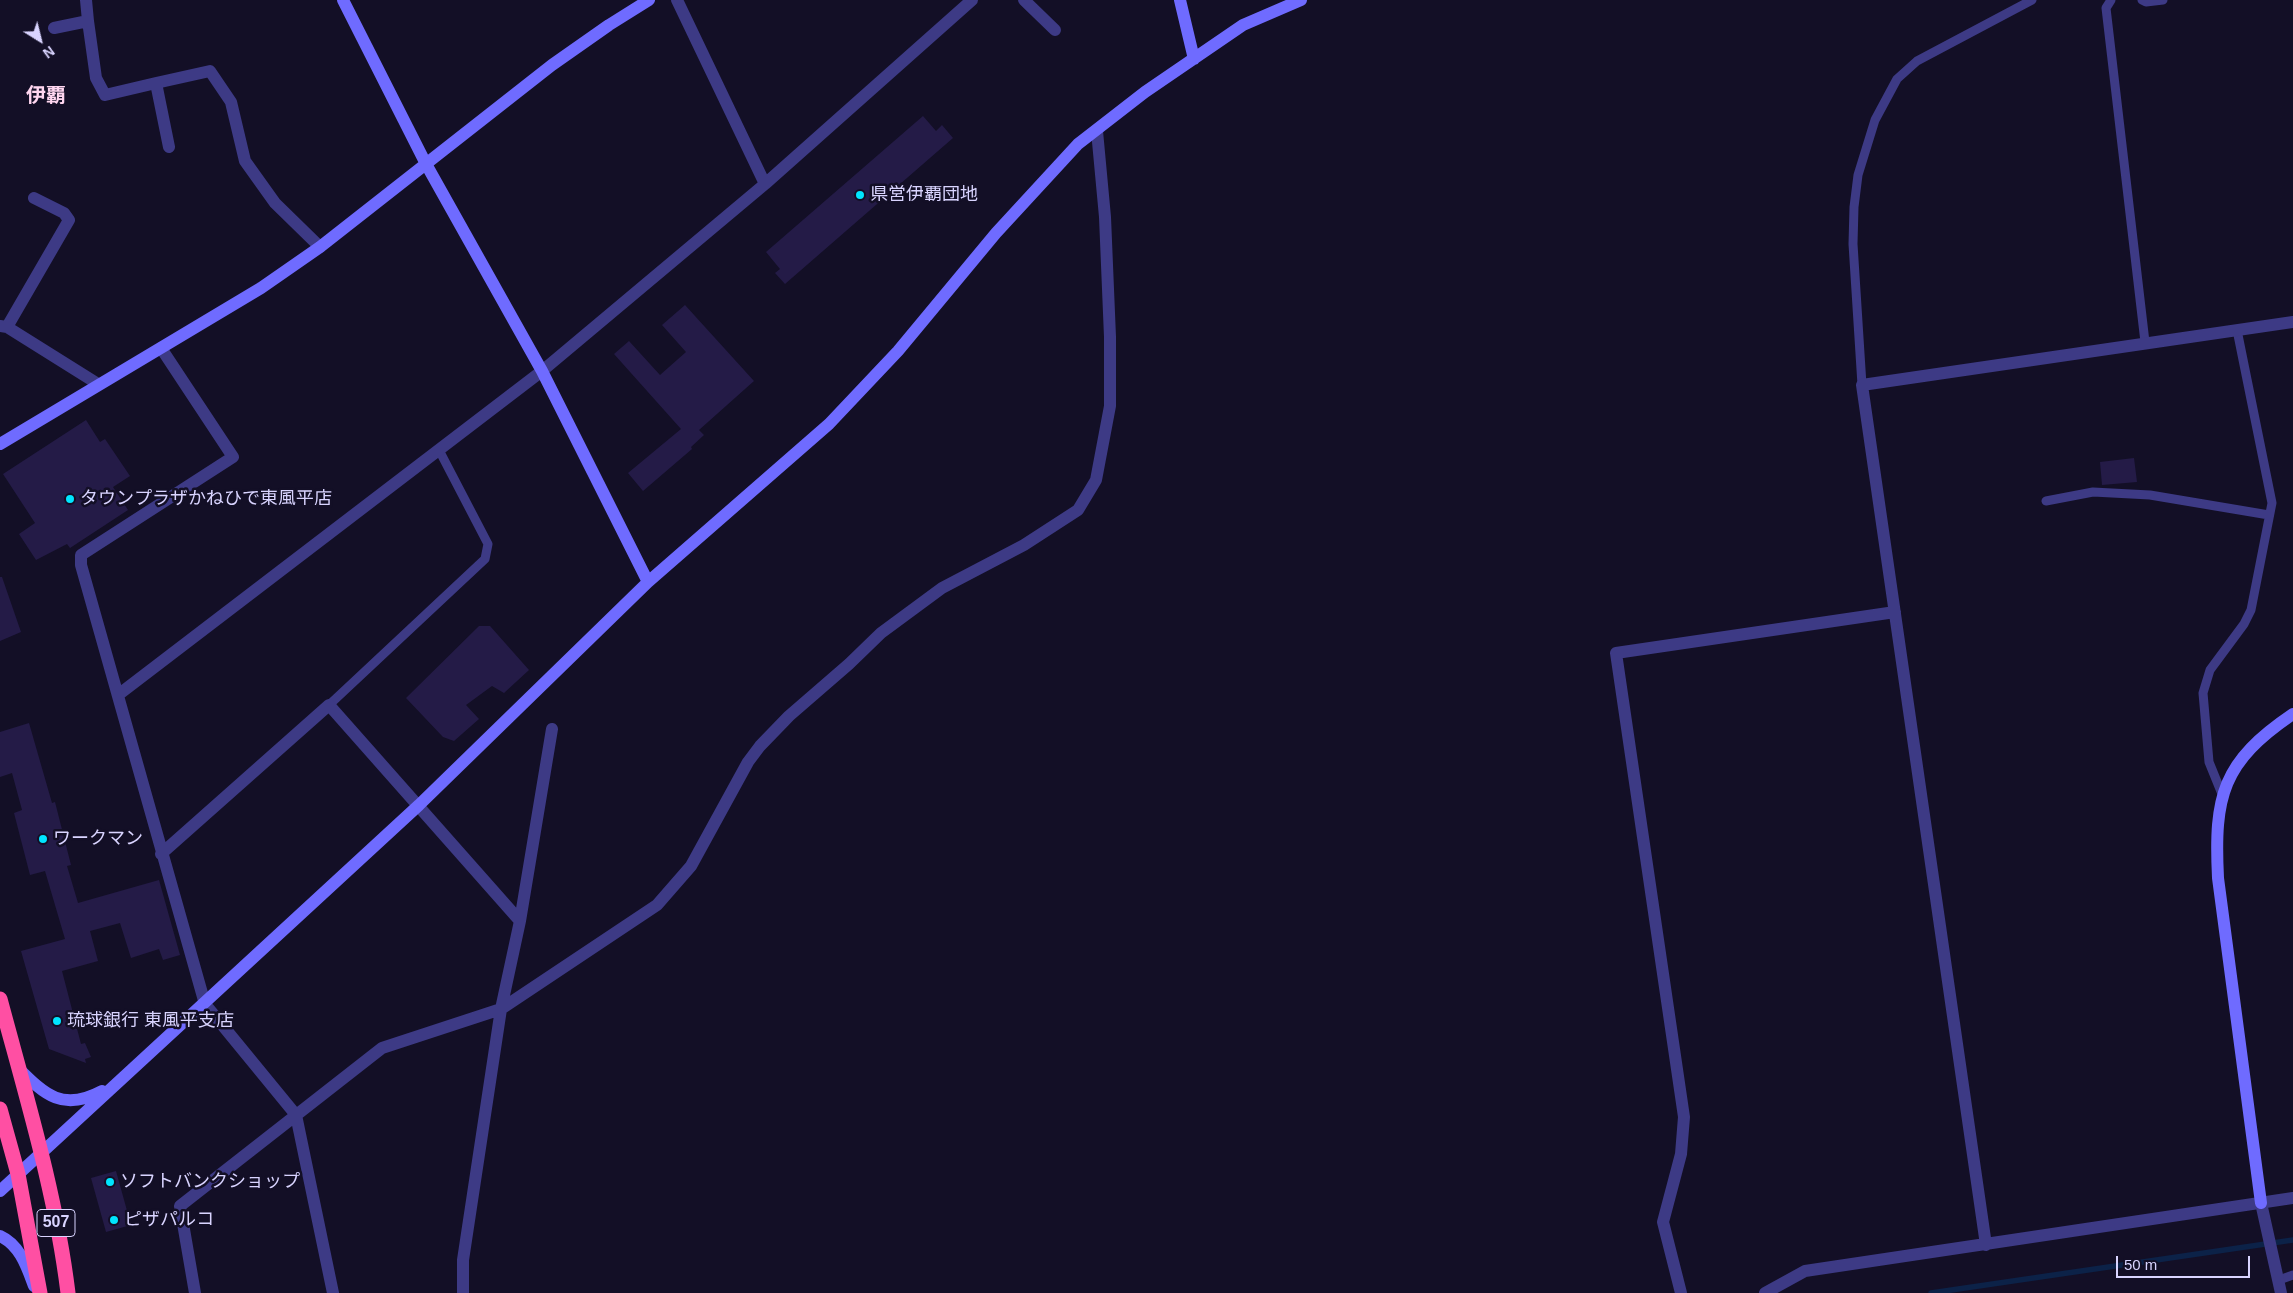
<!DOCTYPE html>
<html>
<head>
<meta charset="utf-8">
<style>
  body { margin:0 }
  #map { position:relative; width:2293px; height:1293px; overflow:hidden; background:#130f26; font-family:Helvetica,sans-serif }
  canvas { display:block }
  .north { position:absolute; left:15px; top:15px; width:50px; height:50px; -webkit-text-stroke:4px #130f26; paint-order:stroke; rotate:144deg; font-size:14px; font-weight:700; line-height:20px; text-align:center; color:#d9d4ff }
  .north::after { content:''; display:block; margin:auto; width:18px; height:22px; background:#d9d4ff; clip-path:polygon(50% 0,100% 100%,50% 72%,0 100%) }
  .scale { position:absolute; left:2116px; top:1256px; width:134px; height:22px; box-sizing:border-box; border:2px solid #d9d4ff; border-top:0; padding-left:6px; font-size:15px; line-height:18px; white-space:nowrap; color:#d9d4ff; -webkit-text-stroke:4px #130f26; paint-order:stroke }
</style>
</head>
<body>
<div id="map">
<canvas width="2293" height="1293"></canvas>
<div class="north">N</div>
<div class="scale">50 m</div>
</div>
<script>
const ctx = document.querySelector('canvas').getContext('2d');
ctx.lineJoin = 'round';
function stroke(path, color, width, dash) { ctx.strokeStyle = color; ctx.lineWidth = width; ctx.lineCap = dash ? 'butt' : 'round'; ctx.setLineDash(dash || []); ctx.stroke(path); }
function fill(path, color) { ctx.fillStyle = color; ctx.fill(path, 'evenodd'); }
function drawText(font, color, halo, rows, align = 'center') {
  ctx.font = font + ' Helvetica,"Noto Sans JP",sans-serif'; ctx.lineWidth = 5; ctx.setLineDash([]); ctx.textBaseline = 'middle'; ctx.strokeStyle = halo; ctx.fillStyle = color; for (const [text, x, y, turn = 0] of rows) {
    ctx.save(); ctx.translate(x, y); ctx.rotate((+turn || 0) * Math.PI / 180); ctx.textAlign = isNaN(turn) ? turn : align; if (halo) ctx.strokeText(text, 0, 0); ctx.fillText(text, 0, 0); ctx.restore();
  }
}
const stream = new Path2D(`
  M1931,1293L2293,1240`);
const building = new Path2D(`
  M923,116L936,131L942,125L953,138L785,284L775,273L780,269L766,252Z
  M685,305L754,381L699,430L704,435L691,447L692,449L643,491L628,473L681,429L614,354L629,341L660,375L686,352L662,325Z
  M86,420L100,442L105,439L130,476L113,487L128,510L70,548L67,544L36,560L19,534L35,523L3,474Z
  M2134,458L2137,482L2102,485L2100,462Z
  M0,577H2L21,632L0,641Z
  M479,626H490L529,670L504,693L492,686L466,705L479,719L454,741L443,737L406,698Z
  M29,723L52,803L55,802L71,865L67,866L78,903L159,880L180,955L163,960L159,949L131,958L120,923L90,931L98,961L62,971L81,1044L85,1043L91,1057L85,1059L86,1063L49,1049L21,951L65,939L45,871L30,875L14,813L22,810L12,773L0,777V732Z
  M116,1171L131,1225L106,1232L91,1178Z`);
const lane = new Path2D(`
  M2111,0L2106,8L2145,342
  M2142,0L2146,2L2163,0
  M1862,385L1853,244L1854,207L1858,175L1875,120L1897,79L1917,61L2032,0
  M2046,501L2093,492L2150,495L2269,515
  M329,705L485,559L488,544L439,450
  M2222,794L2209,762L2203,693L2210,670L2244,624L2251,610L2272,503L2237,330
  M2279,1280L2293,1275`);
const street = new Path2D(`
  M86,0L88,21
  M677,0L765,184
  M1024,0L1055,30
  M54,28L88,21L96,78L105,95L156,83
  M169,147L156,83L210,71L231,102L245,161L275,203L320,247
  M0,326L7,327L98,384
  M7,327L69,220L64,213L34,198
  M161,348L233,457L81,555V565L205,1004L296,1115L333,1293
  M118,695L542,371L765,184L972,0
  M161,854L329,705L520,921L501,1009L463,1260V1293
  M520,921L552,729
  M2261,1203L2281,1293
  M1986,1245L1862,385L2293,322
  M195,1293L180,1206L382,1048L501,1009L657,905L691,866L748,762L760,746L789,716L849,664L881,633L942,588L1024,545L1078,510L1096,480L1110,406V337L1105,217L1097,131
  M1681,1293L1663,1222L1681,1154L1684,1117L1616,653L1895,612
  M1765,1293L1805,1271L2293,1198`);
const secondary = new Path2D(`
  M343,0L426,164L542,371L648,582
  M1180,0L1194,59
  M0,444L261,288L320,247L552,65L609,25L649,0
  M18,1068C45,1095 63,1112 102,1091
  M0,1191L419,805L648,582L829,424L898,351L996,233L1078,144L1145,92L1243,25L1301,0
  M2261,1203L2218,878C2214,796 2222,762 2293,714
  M0,1236C20,1245 27,1267 34,1286`);
const highway = new Path2D(`
  M0,999C26,1096 56,1194 68,1293
  M0,1109L18,1174L40,1293`);
const markers = [
  [860,195,5,"#00e5ff"],
  [70,499,5,"#00e5ff"],
  [43,839,5,"#00e5ff"],
  [57,1021,5,"#00e5ff"],
  [110,1182,5,"#00e5ff"],
  [114,1220,5,"#00e5ff"]
];
const shields = [
  [56,1223,38]
];
const shieldNames = [
  ["507",56,1223]
];
const poiNames = [
  ["県営伊覇団地",870,195],
  ["タウンプラザかねひで東風平店",80,499],
  ["ワークマン",53,839],
  ["琉球銀行 東風平支店",67,1021],
  ["ソフトバンクショップ",120,1182],
  ["ピザパルコ",124,1220]
];
const quarterNames = [
  ["伊覇",46,96]
];
stroke(stream, '#0c2248', 5.5);
fill(building, '#241b47');
stroke(lane, '#3d3a85', 9);
stroke(street, '#3d3a85', 12);
stroke(secondary, '#6f6bff', 12);
stroke(highway, '#ff4fa3', 15);
for (const [x, y, r, color] of markers) { const dot = new Path2D(); dot.arc(x, y, r, 0, 2 * Math.PI); ctx.fillStyle = color; ctx.fill(dot); stroke(dot, '#130f26', 2); }
for (const [x, y, w] of shields) { const box = new Path2D(); box.roundRect(x - w / 2, y - 13.5, w, 27, 4); ctx.fillStyle = '#130f26'; ctx.fill(box); stroke(box, '#d9d4ff', 1); }
drawText('bold 16px', '#d9d4ff', null, shieldNames);
drawText('18px', '#d9d4ff', '#130f26', poiNames, 'left');
drawText('bold 20px', '#ffd6f0', '#130f26', quarterNames);
</script>
</body>
</html>
